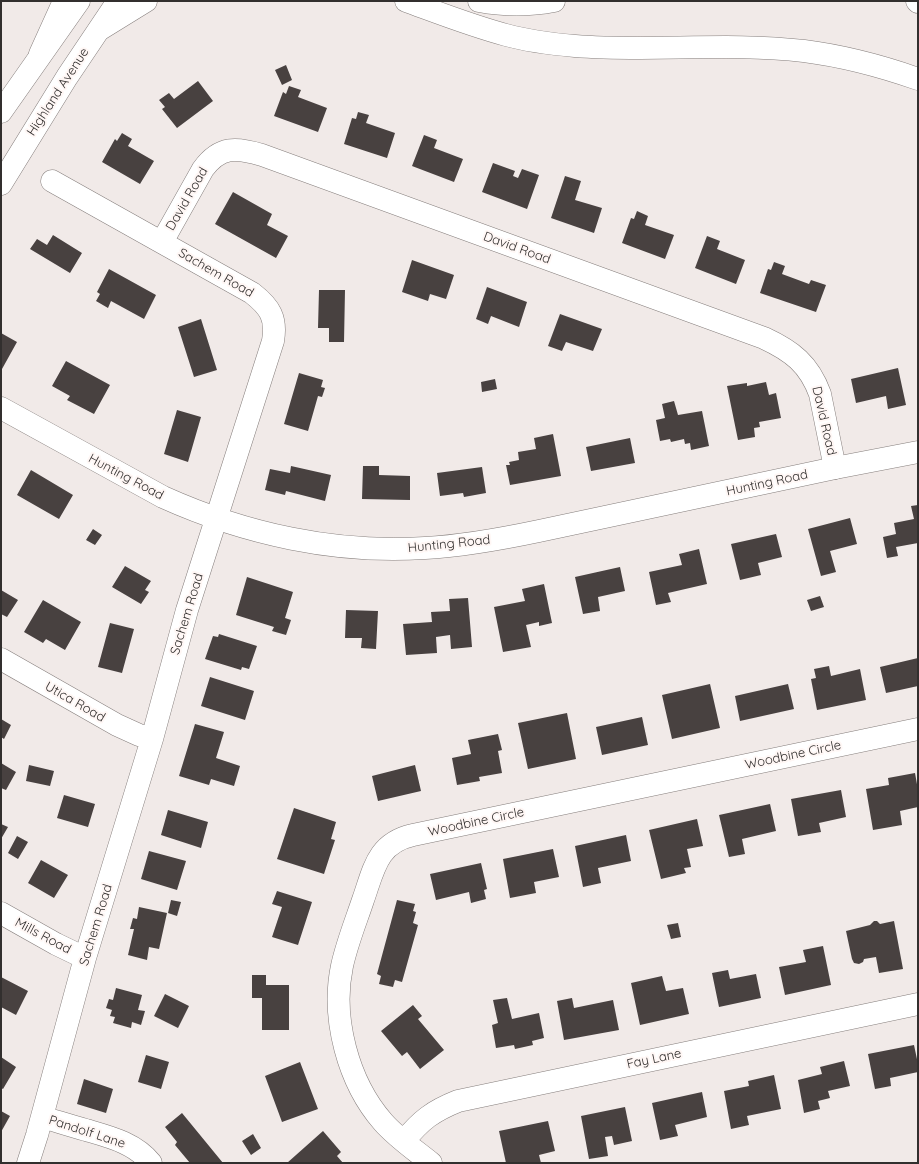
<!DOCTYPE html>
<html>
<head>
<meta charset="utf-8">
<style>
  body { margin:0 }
  #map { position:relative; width:919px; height:1164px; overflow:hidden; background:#f1eae8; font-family:Quicksand,sans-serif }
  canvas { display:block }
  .frame { position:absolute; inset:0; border:2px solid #322f2e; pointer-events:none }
</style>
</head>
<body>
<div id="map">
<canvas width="919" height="1164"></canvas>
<div class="frame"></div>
</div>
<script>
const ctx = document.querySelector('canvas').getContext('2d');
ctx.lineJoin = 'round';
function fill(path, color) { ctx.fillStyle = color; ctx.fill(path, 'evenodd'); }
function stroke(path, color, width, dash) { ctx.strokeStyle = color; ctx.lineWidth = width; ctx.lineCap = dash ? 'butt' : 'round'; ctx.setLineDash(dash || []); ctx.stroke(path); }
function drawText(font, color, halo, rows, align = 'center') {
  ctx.font = font + ' Quicksand,sans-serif'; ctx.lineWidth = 4; ctx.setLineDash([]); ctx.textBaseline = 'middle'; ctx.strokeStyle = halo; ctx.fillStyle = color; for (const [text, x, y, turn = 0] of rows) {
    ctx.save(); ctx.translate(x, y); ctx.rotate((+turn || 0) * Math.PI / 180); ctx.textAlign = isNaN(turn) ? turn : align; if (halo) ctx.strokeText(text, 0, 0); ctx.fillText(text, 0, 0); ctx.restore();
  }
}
const building = new Path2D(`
  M286,65L292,80L282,85L275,70Z
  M198,81L213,101L177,128L162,109L165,107L159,100L169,93L174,99Z
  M289,86L301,90L298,97L327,108L318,132L274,116L283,92L286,94Z
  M358,112L369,115L366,123L395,133L387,158L344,144L352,118L356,119Z
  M122,133L132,139L128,146L154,161L140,184L102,162L115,139L117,141Z
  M424,135L437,140L434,148L463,159L454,182L412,166Z
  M493,163L515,171L513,176L518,178L522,169L539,175L527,209L482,192Z
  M565,176L581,181L575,200L602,208L594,233L551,218Z
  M233,192L272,214L267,225L288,236L276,258L215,224Z
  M637,211L648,216L645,225L674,235L665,259L622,243L631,218L634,219Z
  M53,235L82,253L70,273L30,249L37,239L47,245Z
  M707,236L720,241L717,249L745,260L736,284L695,268Z
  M412,260L454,275L446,299L430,294L428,301L402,292Z
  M774,262L785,266L782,274L809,284L811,280L826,285L816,312L760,293L768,269L771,270Z
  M109,269L156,295L144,319L111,301L108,308L96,301L100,294L97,292Z
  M487,287L527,302L519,327L491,316L488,324L476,319Z
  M319,290H345L344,342H329V328H318Z
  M560,314L602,329L593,351L566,342L562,351L548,346Z
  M201,319L217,370L194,377L178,327Z
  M1,333L17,342L2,369H1Z
  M66,361L110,385L94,414L67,400L70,396L52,386Z
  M898,368L906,405L888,409L886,396L856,403L851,379Z
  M299,373L323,380L321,387L325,388L322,397L318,396L308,431L284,424Z
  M495,379L497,389L482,392L481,382Z
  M766,382L769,395L776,393L781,418L759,422L760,427L754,428L755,437L738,440L727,386L747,383V386Z
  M674,401L678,415L702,411L709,446L691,450L690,443L685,444L684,439L671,442L670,439L660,441L656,420L665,418L662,404Z
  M177,410L201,417L188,462L164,454Z
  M553,434L561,476L510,485L506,465H510L509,462L519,460L518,452L536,449L534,438Z
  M630,438L635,463L591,471L586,447Z
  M291,466L331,475L325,501L286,491L285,495L265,490L270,469L290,473Z
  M363,466H379V475L410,476V500L362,499Z
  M482,467L486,493L464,497L463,493L440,496L437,473Z
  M31,470L73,495L59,519L17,495Z
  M918,505V543L896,547L898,556L887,558L883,537L896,534L894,523L914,519L911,506Z
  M850,518L857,544L830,551L836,572L821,576L808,529Z
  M93,529L102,535L95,545L86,540Z
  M776,534L782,557L758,563L761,575L740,580L731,544Z
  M699,549L707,584L668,593L671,602L656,605L649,572L682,565L679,554Z
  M125,566L151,581L145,590L149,592L141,604L112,587Z
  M620,567L625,591L598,597L600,611L583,614L575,577Z
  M247,577L293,592L285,618L291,620L286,635L272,631L274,627L236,615Z
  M544,584L552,623L539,626V622L526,625L531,647L503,652L494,607L525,601L522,589Z
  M1,590L18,600L7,617L1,614Z
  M820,596L824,607L811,611L807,600Z
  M468,598L472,647L451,649L450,635L436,637L437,653L406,655L403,624L432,622L431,612L450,611L449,599Z
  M43,600L81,622L65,650L46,639L43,643L24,632Z
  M346,610L378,611L376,649L361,648L362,638H345Z
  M110,623L134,629L122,673L98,667Z
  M219,634L257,646L249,669L242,667L241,670L205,659L213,636L218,637Z
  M918,658V686L886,693L880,667Z
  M829,666L831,676L860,669L866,700L817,710L811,679L816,678L814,669Z
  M210,677L254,691L245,720L201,706Z
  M710,684L720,728L672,739L662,695Z
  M788,684L794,709L740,721L735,696Z
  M567,713L576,759L528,769L518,723Z
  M642,717L648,745L602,755L596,727Z
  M1,719L11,725L4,739L1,737Z
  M195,724L224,732L216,758L240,766L234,786L211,779L209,785L179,776Z
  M498,734L502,750L498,751L502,773L479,777L480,781L457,785L452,758L471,754L468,740Z
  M1,763L16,772L6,790L1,788Z
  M29,765L54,771L50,786L26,781Z
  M415,765L421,791L378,801L372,776Z
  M915,773L918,790V807L900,811L902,825L873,830L866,789L889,785L888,778Z
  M841,790L846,817L819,823L821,832L798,836L791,799Z
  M64,795L95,804L88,827L57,818Z
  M770,804L776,831L742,839L745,854L729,857L719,815Z
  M294,808L336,822L331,839L335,840L324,874L277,859Z
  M168,810L208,822L201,848L161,835Z
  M697,819L703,846L687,849L691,867L684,868L686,873L661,879L649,830Z
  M1,824L8,827L1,839Z
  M626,835L631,861L598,868L601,883L583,887L575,846Z
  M17,836L28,842L18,859L8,853Z
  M553,849L559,877L534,882L536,893L510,898L503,859Z
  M149,851L186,861L177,890L141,879Z
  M41,860L68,875L54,898L28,883Z
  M481,863L487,889L484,890L486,899L471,903L469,892L436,900L430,874Z
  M277,891L312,902L298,945L272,937L282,907L272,904Z
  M171,900L181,902L177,916L168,913Z
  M397,900L415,904L413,911L416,912L413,923L418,925L402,982L395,980L393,987L379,984L381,976L377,974Z
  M139,907L167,913L159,949L149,947L147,960L128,955L134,929H130L133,918L137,919Z
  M874,921H877L880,924L894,921L903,969L879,973L876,957L864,959L863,962L859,964L854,963L852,959L846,931L870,925Z
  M678,923L681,937L671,939L667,925Z
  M823,946L831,985L785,995L779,967L806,962L803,950Z
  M728,970L730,979L756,974L761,998L719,1007L712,973Z
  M252,975H266V985H289V1030H262V998H252Z
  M662,976L666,991L683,988L689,1014L640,1025L631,983Z
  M1,977L28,991L16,1015L1,1007Z
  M116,988L142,995L138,1010L145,1011L141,1025L132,1022L131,1028L113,1023L115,1017L110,1016L112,1010L106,1008L109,999L113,1000Z
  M165,994L189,1006L178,1028L154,1016Z
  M507,998L512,1019L539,1013L544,1038L532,1041L533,1045L515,1049L514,1045L496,1048L492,1025L498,1023L493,1000Z
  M572,998L574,1008L613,1000L619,1030L564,1040L557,1001Z
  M413,1005L422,1016L418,1019L444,1050L420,1069L407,1052L402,1056L381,1031Z
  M914,1045L918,1064V1072L890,1078L891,1086L875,1089L868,1054Z
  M146,1055L169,1062L161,1089L138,1082Z
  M1,1057L16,1067L3,1089L1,1088Z
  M844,1061L850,1086L828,1091L830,1098L818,1101L820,1109L804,1113L798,1080L822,1074L820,1067Z
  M300,1062L318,1109L282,1122L265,1076Z
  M774,1075L781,1109L747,1116L749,1125L731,1129L724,1091L749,1086L748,1081Z
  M84,1079L113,1089L106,1113L77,1104Z
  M702,1092L707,1117L675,1125L678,1136L660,1140L652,1103Z
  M625,1107L632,1141L614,1145L612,1136L605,1137L608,1156L589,1159L581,1116Z
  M1,1111L10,1116L1,1132Z
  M182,1113L223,1163H190L175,1145L177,1142L165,1127Z
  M548,1121L555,1151L539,1155L541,1163H506L499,1131Z
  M323,1131L341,1152L337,1156L343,1163H287Z
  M253,1134L261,1148L251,1155L242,1141Z`);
const minor = new Path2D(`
  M162,242L203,169C220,146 236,147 262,155L764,338C792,351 809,364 820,394L835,468
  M1,659L117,725L139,735L152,739
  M1,913L56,944L85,958
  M42,1117C56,1121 71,1126 86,1130C110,1137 135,1143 151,1163
  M404,1141C421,1120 433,1111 458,1101L918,1004
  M28,1163L37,1135L85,958L152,739L187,610L273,341C277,318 270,307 252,293L52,181
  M431,1163C415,1150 397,1138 383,1122C348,1082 331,1018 342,966C347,943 356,921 363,900C374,869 377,843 413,835L918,729`);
const secondary = new Path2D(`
  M1,408L163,497C245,534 336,554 425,548C463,546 501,539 539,531L835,468L918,452`);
const primary = new Path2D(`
  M1,112L79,1
  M1,184L67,77L118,1`);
const motorway = new Path2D(`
  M406,1C439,13 472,26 506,35C528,41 552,44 575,46C651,52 728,42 804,51C843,56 881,66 918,79
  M479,1C505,6 528,6 554,1
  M917,1L918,2
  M99,30L146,1
  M40,54L64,1`);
const streetNames = [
  ["Highland Avenue",58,92,-57],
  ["David Road",187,199,-60],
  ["David Road",517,248,20],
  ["Sachem Road",216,273,30],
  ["David Road",824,421,77],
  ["Hunting Road",126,477,28],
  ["Hunting Road",767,483,-12],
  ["Hunting Road",449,544,-6],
  ["Sachem Road",187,614,-73],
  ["Utica Road",75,702,30],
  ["Woodbine Circle",793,755,-12],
  ["Woodbine Circle",476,822,-12],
  ["Sachem Road",96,925,-73],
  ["Mills Road",43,936,28],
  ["Fay Lane",654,1059,-12],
  ["Pandolf Lane",87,1132,18]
];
fill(building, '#484140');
stroke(minor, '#857e7c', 23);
stroke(secondary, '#857e7c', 23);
stroke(primary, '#857e7c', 23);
stroke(motorway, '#857e7c', 23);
stroke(minor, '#fff', 22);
stroke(secondary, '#fff', 22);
stroke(primary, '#fff', 22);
stroke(motorway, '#fff', 22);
drawText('13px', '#322f2e', '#fff7f5', streetNames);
</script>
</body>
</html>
